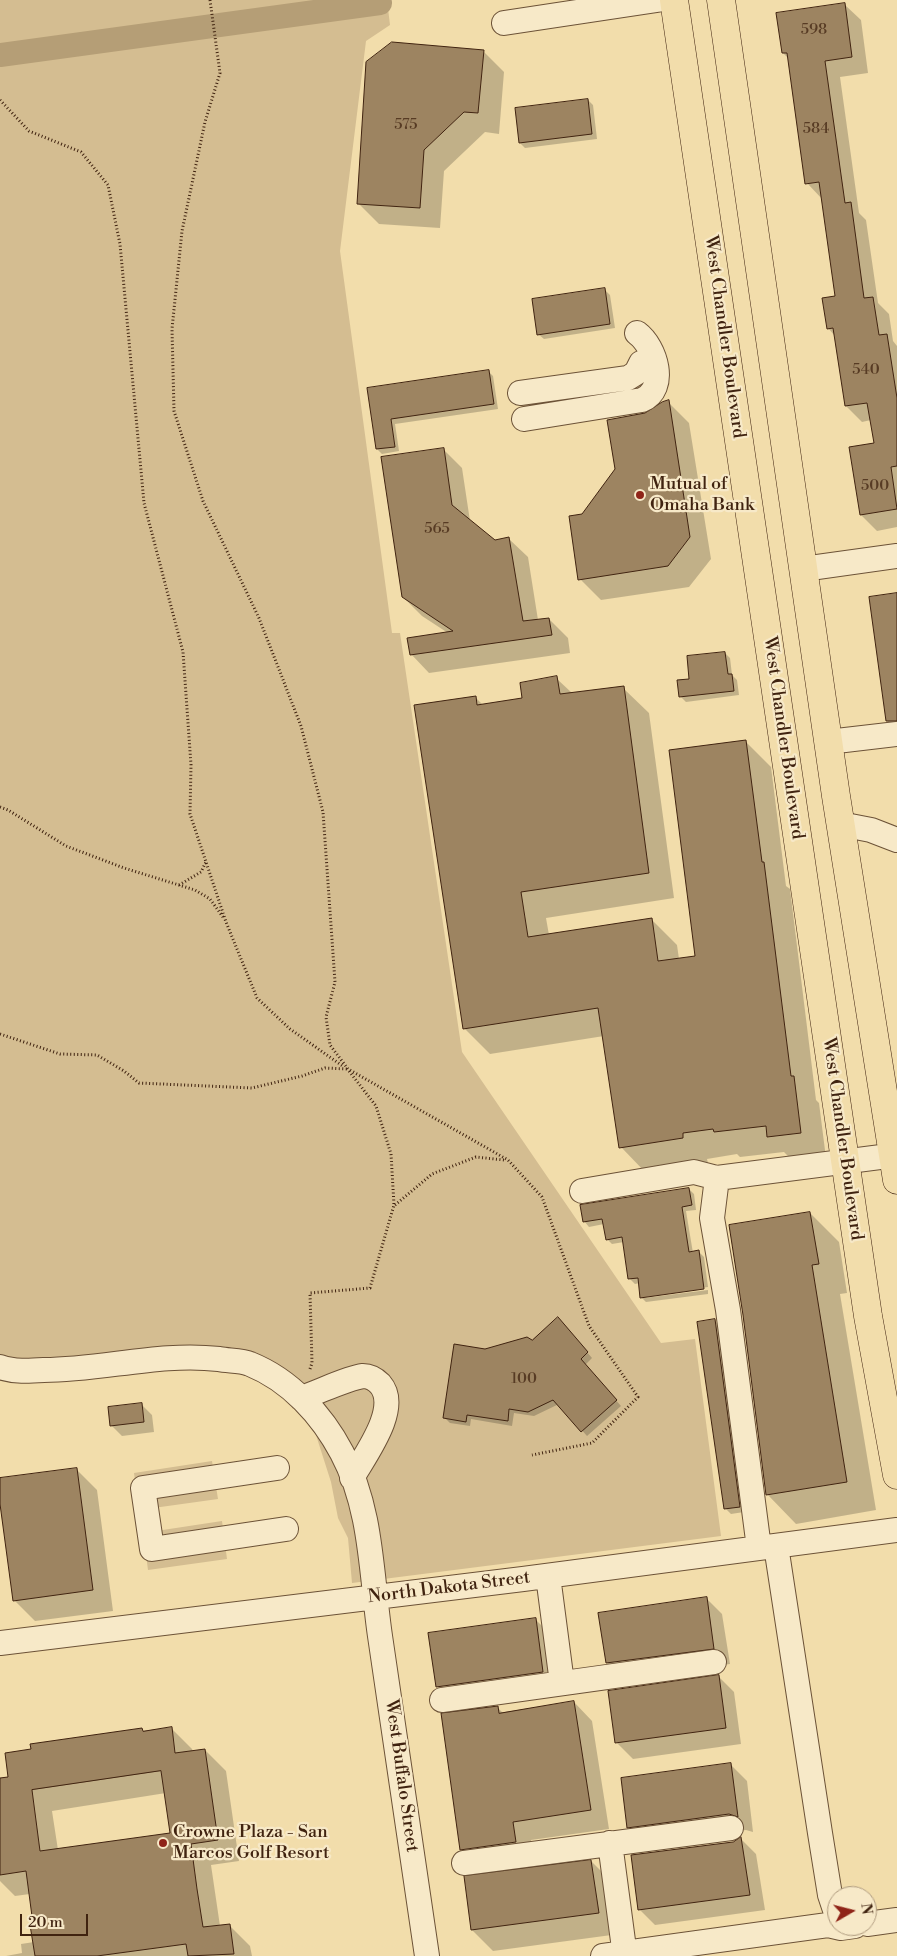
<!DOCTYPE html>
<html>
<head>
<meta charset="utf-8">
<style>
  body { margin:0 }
  #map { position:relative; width:897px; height:1956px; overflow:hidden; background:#f2ddab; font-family:"Libre Bodoni",serif }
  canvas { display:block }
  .north { position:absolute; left:827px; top:1886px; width:50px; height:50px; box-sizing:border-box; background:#f7e9c8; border:1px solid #ae9a7e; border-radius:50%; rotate:82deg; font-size:14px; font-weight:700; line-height:20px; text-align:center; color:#402310 }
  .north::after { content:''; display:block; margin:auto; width:18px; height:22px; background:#8f2418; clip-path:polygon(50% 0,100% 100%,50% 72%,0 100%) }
  .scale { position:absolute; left:20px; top:1914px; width:68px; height:22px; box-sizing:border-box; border:2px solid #402310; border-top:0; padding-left:6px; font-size:15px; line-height:18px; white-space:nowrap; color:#402310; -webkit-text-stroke:4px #f7e9c8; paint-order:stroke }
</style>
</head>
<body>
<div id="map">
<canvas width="897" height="1956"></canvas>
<div class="north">N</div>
<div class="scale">20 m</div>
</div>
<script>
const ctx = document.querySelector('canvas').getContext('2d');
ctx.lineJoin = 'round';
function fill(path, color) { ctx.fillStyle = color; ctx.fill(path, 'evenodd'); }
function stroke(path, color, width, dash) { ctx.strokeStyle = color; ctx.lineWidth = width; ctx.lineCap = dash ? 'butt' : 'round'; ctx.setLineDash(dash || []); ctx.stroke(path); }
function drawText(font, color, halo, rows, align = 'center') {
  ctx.font = font + ' "Libre Bodoni",serif'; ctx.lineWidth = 4.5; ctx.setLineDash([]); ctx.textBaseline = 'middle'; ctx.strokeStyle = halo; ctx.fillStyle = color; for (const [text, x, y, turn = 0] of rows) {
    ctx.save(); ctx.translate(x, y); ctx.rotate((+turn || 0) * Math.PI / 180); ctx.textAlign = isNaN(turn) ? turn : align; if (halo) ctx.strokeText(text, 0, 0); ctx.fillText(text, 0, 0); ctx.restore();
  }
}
const green = new Path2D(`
  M0,0H387L390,25L366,41L340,251L392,633H400L462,1052L661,1343L695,1339L721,1536L352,1583L348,1538L338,1518L331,1482L316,1435L297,1409L287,1386L211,1359L0,1367Z
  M212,1461L218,1499L139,1510L134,1473Z
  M222,1521L227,1559L148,1570L143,1533Z`);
const shadow = new Path2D(`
  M845,5L861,20L868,73L840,77L859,213L866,220L878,303L889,314L893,341L897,346V527L877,531L861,515L875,444L871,420L862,422L846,406L835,336L828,328L837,297L823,200L807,183L789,59L783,53Z
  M483,51L504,72L499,134L485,132L444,171L440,228L379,224L358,203Z
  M588,100L593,105L597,139L525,148L520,143Z
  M605,290L610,295L615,328L544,339L538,334Z
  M488,371L493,376L498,409L395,424L399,451L382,454L377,449L368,390Z
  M668,402L689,423L711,559L689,587L601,600L580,579L583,515L616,470L645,415Z
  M443,449L462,468L470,521L495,541L509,539L528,557L538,620L549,619L568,638L570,653L429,673L411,654L448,633L422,616L403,597Z
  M897,594V731L887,721Z
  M725,653L730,658L732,675L737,680L739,695L686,702L681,697L691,680Z
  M556,678L572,693L623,688L649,713L674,898L546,918L549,935L651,919L677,945L679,959L697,957L745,741L771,767L786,886L790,889L816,1100L819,1103L826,1158L794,1162L784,1152L740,1157L737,1154L707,1159L708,1163L646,1173L621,1147L604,1036L490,1054L464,1028L475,697L484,706L524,699Z
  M689,1189L694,1194L696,1210L686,1211L693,1253L699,1252L704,1257L708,1287L644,1296V1298L708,1290V1294L646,1302L641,1297L640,1283L635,1284L630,1279L624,1242L612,1244L607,1239L604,1224L589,1227L584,1221Z
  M810,1213L839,1242L847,1293L840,1294L876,1510L796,1524L767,1494Z
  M715,1321L720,1326L744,1512L731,1514L726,1509Z
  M563,1324L592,1358L585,1365L621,1406L587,1436L559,1404L534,1416L514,1413L512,1426L471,1419L470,1426L450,1423L445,1418L485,1350L532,1342Z
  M141,1404L152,1415L154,1432L122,1436L111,1425Z
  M76,1469L97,1490L113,1611L35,1621L14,1600L0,1480Z
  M706,1598L722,1614L730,1664L623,1679L607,1663Z
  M535,1619L551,1635L559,1687L453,1702L437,1686Z
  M718,1676L734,1692L741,1744L633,1759L617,1743Z
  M574,1702L592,1721L609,1829L531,1840L534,1861L480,1868L462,1849L497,1707L503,1713Z
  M171,1728L192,1749L193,1752L205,1750L226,1771L239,1861L211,1865L220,1926L229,1925L250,1946L252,1956H6L22,1953L21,1944L34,1942L35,1925L30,1894L15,1896L0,1881V1780L9,1778L142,1729L144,1732ZM166,1793L172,1834L58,1850L52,1811Z
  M731,1765L747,1781L753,1832L746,1830L644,1843L628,1827Z
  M741,1839L756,1854L765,1910L655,1925L639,1909Z
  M591,1861L612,1882L619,1934L493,1951L472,1930Z`);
const canal = new Path2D(`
  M0,55L380,3`);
const building = new Path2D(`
  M845,3L852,57L825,61L845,203L851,202L864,298L873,297L879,335L887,334L897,398V466L891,467L897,509L860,515L849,447L874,443L867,403L845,406L833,328L827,329L822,298L835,296L819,182L805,184L787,53H782L776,13Z
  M392,42L484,50L478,113L464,112L424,150L420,208L357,204L366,62Z
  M588,99L592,134L519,143L515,108Z
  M605,288L610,324L537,335L532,299Z
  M489,370L494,404L391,419L395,447L376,449L367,388Z
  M669,400L690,537L668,566L578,580L569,516L582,514L615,469L607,420L645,413L662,402Z
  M444,448L452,505L495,540L509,537L523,621L549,618L552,635L410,655L407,638L453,631L402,597L381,457Z
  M897,593V721H886L869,597Z
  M725,652L728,674H732L734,691L679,697L677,680L689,679L687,656Z
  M557,676L560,694L624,686L649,873L521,892L528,937L652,918L658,961L695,956L669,750L746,740L762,862H764L791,1076H794L801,1133L767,1137L766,1126L714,1132L713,1129L683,1133V1138L619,1148L598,1008L463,1029L414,705L476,696L477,705L522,698L520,683Z
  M689,1188L692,1205L682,1207L689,1252L699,1250L704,1289L640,1298L638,1278L628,1279L622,1237L606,1240L602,1219L583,1222L580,1205Z
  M810,1212L819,1264L812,1265L847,1482L766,1495L743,1315L729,1225Z
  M558,1317L588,1352L581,1359L617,1400L581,1432L553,1400L528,1412L509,1409L508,1421L467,1415L466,1422L443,1418L454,1344L485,1349L527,1337L532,1340Z
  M715,1319L740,1507L724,1509L697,1322Z
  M142,1403L144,1422L110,1426L108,1407Z
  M77,1468L93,1590L13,1601L0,1504V1478Z
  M707,1597L714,1649L606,1663L598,1613Z
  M536,1618L543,1672L436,1687L428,1633Z
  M719,1675L726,1728L615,1743L608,1691Z
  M574,1701L591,1810L513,1822L516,1842L460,1850L441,1713L498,1706L499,1713Z
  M172,1727L175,1753L205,1749L218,1840L191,1844L197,1889L203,1927L230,1924L234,1954L188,1956L186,1944L97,1956H35L30,1925L33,1924L26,1871L0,1875V1778L8,1777L5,1753L31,1749L30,1744L142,1728L143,1731ZM161,1771L170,1833L40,1851L32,1790Z
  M731,1763L738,1817L729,1814L627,1828L621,1778Z
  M741,1837L750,1895L638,1910L631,1855L733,1842Z
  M591,1860L599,1913L471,1930L464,1876Z`);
const path = new Path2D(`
  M210,0L220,73L205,122L182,231L172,329L174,411L203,501L259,618L301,726L323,812L335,982L326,1017L330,1045L348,1069L508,1160L542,1197L589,1326L638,1397L592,1443L532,1455
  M0,100L29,131L81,152L108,185L120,244L144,503L183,652L191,765L190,814L226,922L257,998L290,1029L344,1067
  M0,807L8,810L66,846L124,868L195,890L210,899L223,917
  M179,885L201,872L206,862
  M0,1034L60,1054L97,1055L124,1071L139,1083L252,1088L302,1076L325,1068L347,1069
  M395,1205L432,1174L476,1157L504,1160
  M310,1369L312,1363L310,1293L370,1288L394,1205L391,1154L376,1106L349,1071`);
const minor = new Path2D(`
  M504,23L657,0
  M520,393L628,378L636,373L641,363
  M524,419L642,400C668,389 656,347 637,333
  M803,569L897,556
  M828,742L897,734
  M840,824L871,830L897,840
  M717,1178L712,1218L728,1310L759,1548
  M582,1191L694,1172L717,1178L897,1155
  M0,1367C14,1372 29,1371 44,1370C103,1370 160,1352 219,1359C228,1361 241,1360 250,1364C290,1380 322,1415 342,1453C372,1509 371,1574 380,1636C396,1743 411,1849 427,1956
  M301,1398C317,1393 347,1378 363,1376C370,1376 375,1379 380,1384C401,1408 365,1455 352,1478
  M277,1468L143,1488L152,1549L286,1529
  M776,1546L820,1833L830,1895L837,1916
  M548,1576L562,1683
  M0,1643L523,1579L897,1530
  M442,1700L714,1662
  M610,1843L625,1956
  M464,1863L731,1828
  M867,1924L897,1920
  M603,1956L828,1925L841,1928L855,1926`);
const major = new Path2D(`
  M674,0L868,1316L897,1475
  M721,0L836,796L897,1180`);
const markers = [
  [640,495,5,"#8f2418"],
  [163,1843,5,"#8f2418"]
];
const numberNames = [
  ["598",814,30],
  ["575",406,125],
  ["584",816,129],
  ["540",866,370],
  ["500",875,486],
  ["565",437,529],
  ["100",524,1379]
];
const streetNames = [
  ["West Chandler Boulevard",724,337,82],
  ["West Chandler Boulevard",783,738,82],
  ["West Chandler Boulevard",842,1139,82],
  ["North Dakota Street",449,1588,-7],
  ["West Buffalo Street",401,1776,82]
];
const poiNames = [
  ["Mutual of",650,485],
  ["Omaha Bank",650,506],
  ["Crowne Plaza - San",173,1833],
  ["Marcos Golf Resort",173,1854]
];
fill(green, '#d4bd91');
fill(shadow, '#0003');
stroke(canal, '#b59e76', 24);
fill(building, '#9d8461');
stroke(building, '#402310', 1);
stroke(minor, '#6c5237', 26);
stroke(major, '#402310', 29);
stroke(path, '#402310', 3, [1, 2.5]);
stroke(minor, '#f7e9c8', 24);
stroke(major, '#f2ddab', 28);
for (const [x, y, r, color] of markers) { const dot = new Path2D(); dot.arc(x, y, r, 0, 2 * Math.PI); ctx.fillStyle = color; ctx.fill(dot); stroke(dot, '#f7e9c8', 2); }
drawText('15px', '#573b24', null, numberNames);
drawText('18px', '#402310', '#f7e9c8', streetNames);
drawText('18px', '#402310', '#f7e9c8', poiNames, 'left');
</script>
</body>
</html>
